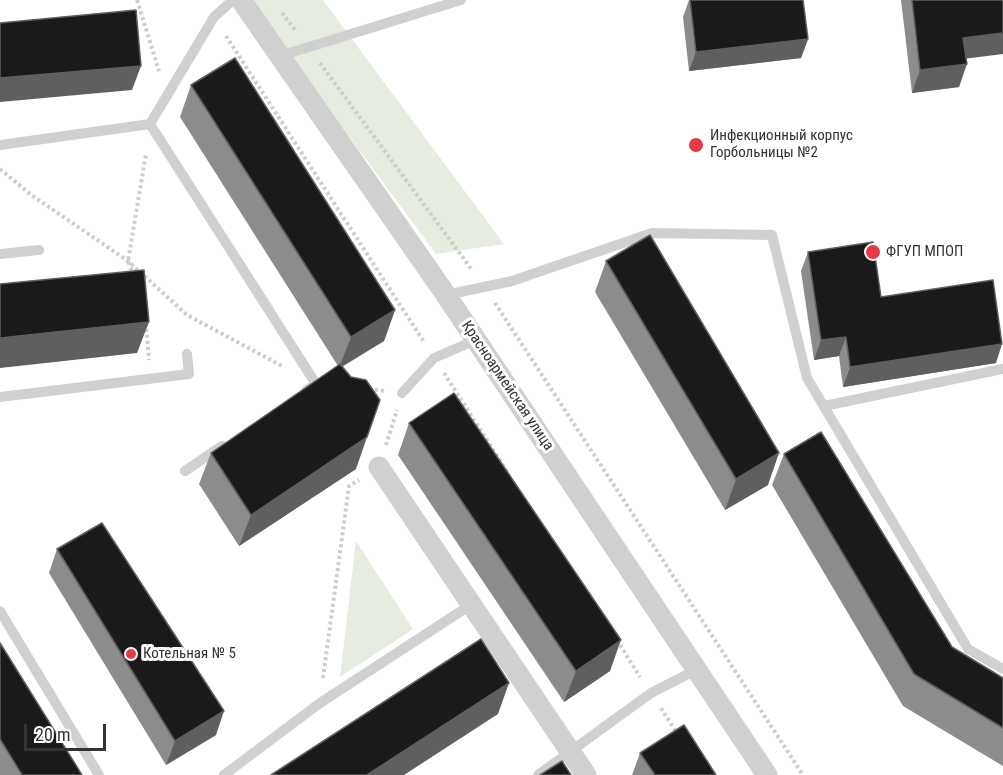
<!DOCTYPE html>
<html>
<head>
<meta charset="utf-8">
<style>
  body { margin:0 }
  #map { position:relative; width:1003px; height:775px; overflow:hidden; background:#fff; font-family:"Roboto Condensed",sans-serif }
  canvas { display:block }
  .scale { position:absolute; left:24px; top:724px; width:82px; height:27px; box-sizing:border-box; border:3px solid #333; border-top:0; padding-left:8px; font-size:18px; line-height:21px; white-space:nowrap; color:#333; -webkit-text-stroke:4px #fff; paint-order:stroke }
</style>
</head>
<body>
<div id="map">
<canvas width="1003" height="775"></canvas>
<div class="scale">20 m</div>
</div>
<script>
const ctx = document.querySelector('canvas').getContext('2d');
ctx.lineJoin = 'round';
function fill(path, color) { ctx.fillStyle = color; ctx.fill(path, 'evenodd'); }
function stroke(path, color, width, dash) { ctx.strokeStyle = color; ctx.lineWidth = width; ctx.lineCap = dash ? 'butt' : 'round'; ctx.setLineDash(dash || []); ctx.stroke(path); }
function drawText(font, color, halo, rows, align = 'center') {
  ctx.font = font + ' "Roboto Condensed",sans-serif'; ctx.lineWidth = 6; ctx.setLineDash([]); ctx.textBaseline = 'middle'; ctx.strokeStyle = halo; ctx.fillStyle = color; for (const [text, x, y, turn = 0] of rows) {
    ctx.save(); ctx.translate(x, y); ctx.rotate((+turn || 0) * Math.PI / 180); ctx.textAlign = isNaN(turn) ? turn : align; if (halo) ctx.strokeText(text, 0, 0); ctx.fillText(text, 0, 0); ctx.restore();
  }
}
const green = new Path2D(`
  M248,0H323L504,244L436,254Z
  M356,541L413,629L340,677Z`);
const path = new Path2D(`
  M137,0L159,71
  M282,13L296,31
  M226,36L424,342
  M320,63L472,270
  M0,169L30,194L128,261L187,315L282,366
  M134,276L128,261L146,154
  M495,303L803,775
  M146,323L149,360
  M444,373L508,473
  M369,389L385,391
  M386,445L397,410
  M617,640L640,677
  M323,678L349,486L359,480
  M661,708L678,735`);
const service = new Path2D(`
  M280,56L461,0
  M150,124L214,17L233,0
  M0,145L150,124L316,384L307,390
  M0,254L39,250
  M446,295L512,281L652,233L772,235L807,378L968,649L1003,669
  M402,393L434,358L476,340
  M0,397L189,374L187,354
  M824,406L1003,369
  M185,471L222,446
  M0,611L99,775
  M224,775L320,703L472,604
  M538,775L651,693L696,670`);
const minor = new Path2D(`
  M241,0L446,295L767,775
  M379,467L586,775`);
const wall = new Path2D(`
  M689,0H803L808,39L801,58L689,71L683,17Z
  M901,0H1003L966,59L959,87L912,93Z
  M191,85L395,310L384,341L342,367L356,469L239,546L199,484L211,453L338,366L180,117Z
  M808,252L881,297L996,363L843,387L839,356L814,360L801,271Z
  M606,261L768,485L725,510L595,292Z
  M409,423L610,671L564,702L398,455Z
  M784,454L952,647L1003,678V766L903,706L772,485Z
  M57,549L216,735L166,765L49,573Z
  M0,643L82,775H0Z
  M640,753L716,775H632Z`);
const shadedWall = new Path2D(`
  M1003,33V54L955,60L963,38Z
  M808,39L801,58L689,71L696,52Z
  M967,64L959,87L912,93L920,70Z
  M141,66L132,90L0,102V78Z
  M395,310L384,341L339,368L351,337Z
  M149,322L137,353L0,368V338Z
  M846,337L839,356L814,360L821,340Z
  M1002,344L996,363L843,387L850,367Z
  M367,437L356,469L239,546L251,515Z
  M779,453L768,485L725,510L736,479Z
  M621,640L610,671L564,702L576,671Z
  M509,683L498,714L404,775H367Z
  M224,711L216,735L166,765L175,741Z`);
const building = new Path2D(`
  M690,0H803L808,39L696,52Z
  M912,0H1003V33L963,38L967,64L920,70Z
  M136,10L141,66L0,78V23Z
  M235,58L395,310L351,337L191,85Z
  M650,235L779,453L736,479L606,261Z
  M873,242L881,297L993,280L1002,344L850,367L846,337L821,340L808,252Z
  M144,270L149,322L0,338V284Z
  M340,364L351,377L366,380L380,400L367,437L251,515L211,453Z
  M454,393L621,640L576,671L409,423Z
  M821,432L952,647L1003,678V728L914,674L784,454Z
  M102,523L224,711L175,741L57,549Z
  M481,639L509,683L367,775H271Z
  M0,643L82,775H22L0,739Z
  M684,725L716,775H655L640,753Z
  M562,761L571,775H540Z`);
const markers = [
  [696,145,8,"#e63946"],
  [873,252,8,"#e63946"],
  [131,654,6,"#e63946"]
];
const poiNames = [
  ["Инфекционный корпус",710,136],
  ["Горбольницы №2",710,153],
  ["ФГУП МПОП",886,252],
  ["Котельная № 5",143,654]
];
const streetNames = [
  ["Красноармейская улица",507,386,56]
];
fill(green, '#e6ecdf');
stroke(path, '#cdcdcd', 4, [3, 3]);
stroke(service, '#d0d0d0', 10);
stroke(minor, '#d0d0d0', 21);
fill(wall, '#8c8c8c');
fill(shadedWall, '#5f5f5f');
fill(building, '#1a1a1a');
stroke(building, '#5f5f5f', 1.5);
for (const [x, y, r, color] of markers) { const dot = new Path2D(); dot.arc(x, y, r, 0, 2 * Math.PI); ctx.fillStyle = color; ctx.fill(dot); stroke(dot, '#fff', 2); }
drawText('15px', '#333', '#fff', poiNames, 'left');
drawText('15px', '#333', '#fff', streetNames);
</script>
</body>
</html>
